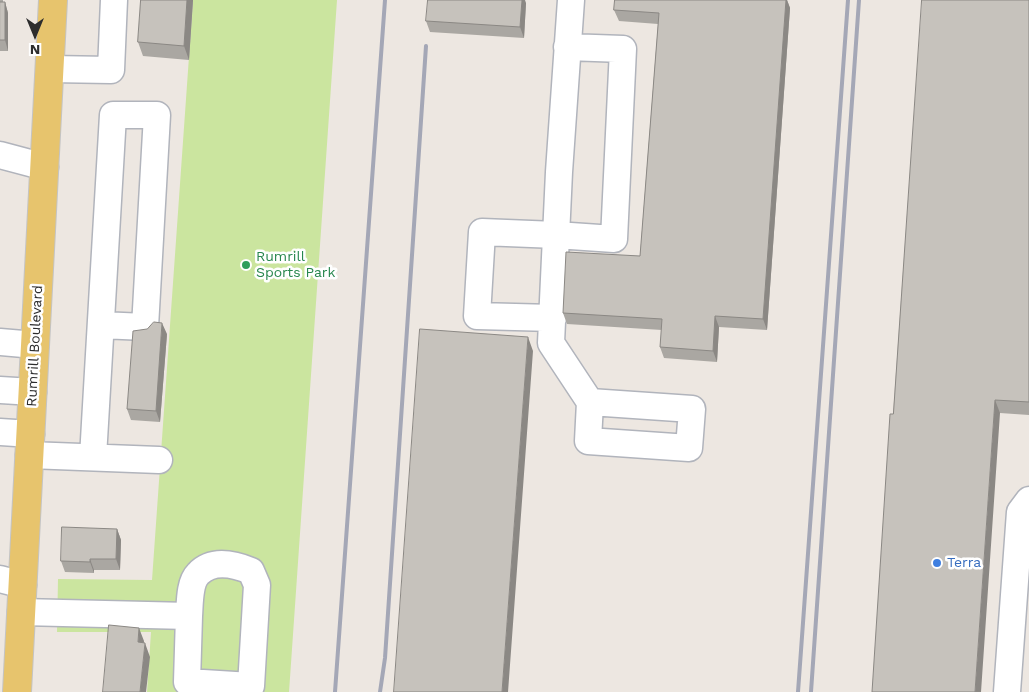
<!DOCTYPE html>
<html>
<head>
<meta charset="utf-8">
<style>
  body { margin:0 }
  #map { position:relative; width:1029px; height:692px; overflow:hidden; background:#ede7e1; font-family:"Work Sans",sans-serif }
  canvas { display:block }
  .north { position:absolute; left:10px; top:10px; width:50px; height:50px; -webkit-text-stroke:4px #fff; paint-order:stroke; rotate:180deg; font-size:14px; font-weight:700; line-height:20px; text-align:center; color:#2d2d2d }
  .north::after { content:''; display:block; margin:auto; width:18px; height:22px; background:#2d2d2d; clip-path:polygon(50% 0,100% 100%,50% 72%,0 100%) }
</style>
</head>
<body>
<div id="map">
<canvas width="1029" height="692"></canvas>
<div class="north">N</div>
</div>
<script>
const ctx = document.querySelector('canvas').getContext('2d');
ctx.lineJoin = 'round';
function fill(path, color) { ctx.fillStyle = color; ctx.fill(path, 'evenodd'); }
function stroke(path, color, width, dash) { ctx.strokeStyle = color; ctx.lineWidth = width; ctx.lineCap = dash ? 'butt' : 'round'; ctx.setLineDash(dash || []); ctx.stroke(path); }
function drawText(font, color, halo, rows, align = 'center') {
  ctx.font = font + ' "Work Sans",sans-serif'; ctx.lineWidth = 5; ctx.setLineDash([]); ctx.textBaseline = 'middle'; ctx.strokeStyle = halo; ctx.fillStyle = color; for (const [text, x, y, turn = 0] of rows) {
    ctx.save(); ctx.translate(x, y); ctx.rotate((+turn || 0) * Math.PI / 180); ctx.textAlign = isNaN(turn) ? turn : align; if (halo) ctx.strokeText(text, 0, 0); ctx.fillText(text, 0, 0); ctx.restore();
  }
}
const pitch = new Path2D(`
  M193,0H337L289,692H147L151,632H57L58,579L152,580Z`);
const minor = new Path2D(`
  M571,0L559,172L551,343L590,402L588,441L689,448L692,409L590,402
  M50,69L111,70L114,0
  M0,155L45,167
  M553,318L477,316L482,232L556,235L614,239L623,49L567,47
  M0,342L35,345
  M0,390L33,392
  M0,432L31,434
  M29,455L159,460
  M93,457L113,115H157L145,327L101,325
  M0,579L23,585
  M21,612L189,616L187,682L251,686L257,585L251,571C234,564 212,559 198,574C189,583 190,604 189,616
  M1007,692L1020,512L1029,500`);
const major = new Path2D(`
  M17,692L53,0`);
const rail = new Path2D(`
  M335,692L385,0
  M380,692L385,658L426,46
  M798,692L848,0
  M811,692L859,0`);
const wall = new Path2D(`
  M0,0H3V2H5L8,13V51H0Z
  M141,0H193L189,60L143,56L138,42Z
  M615,0H787L790,8L767,330L719,327L717,362L664,358L660,347L662,330L567,324L563,313L640,256L658,24L619,21L614,10Z
  M1029,0V415L1000,413L893,414Z
  M526,3L524,38L430,32L426,21Z
  M167,334L160,422L131,420L127,409Z
  M117,529L121,540L120,570H94V573L65,572L61,561Z`);
const shadedWall = new Path2D(`
  M187,0H193L189,60L184,46Z
  M522,0H525L526,3L524,38L520,27Z
  M786,0H787L790,8L767,330L763,319Z
  M5,2L8,13V51L5,40Z
  M715,316L719,327L717,362L713,351Z
  M162,323L167,334L160,422L156,411Z
  M528,337L533,351L508,692H502Z
  M995,400L1000,413L981,692H975Z
  M117,529L121,540L120,570L116,559Z
  M90,559L94,570V573L90,562Z
  M139,628L144,641L143,656L138,642Z
  M145,643L150,657L146,692H140Z`);
const building = new Path2D(`
  M141,0H187L184,46L138,42Z
  M428,0H522L520,27L426,21Z
  M615,0H786L763,319L715,316L713,351L660,347L662,319L563,313L566,252L640,256L659,13L614,10Z
  M922,0H1029V402L995,400L975,692H872L890,414H893Z
  M0,2H5V40H0Z
  M154,322L162,323L156,411L127,409L133,331L147,329Z
  M420,329L528,337L502,692H394Z
  M62,527L117,529L116,559H90V562L61,561Z
  M109,625L139,628L138,642L145,643L140,692H103Z`);
const markers = [
  [246,265,5,"#2e9e5b"],
  [937,563,5,"#3f7fe0"]
];
const leisureNames = [
  ["Rumrill",256,257],
  ["Sports Park",256,273]
];
const streetNames = [
  ["Rumrill Boulevard",35,346,-87]
];
const shopNames = [
  ["Terra",947,563]
];
fill(pitch, '#cbe59f');
stroke(minor, '#b1b4bc', 29);
stroke(major, '#c4c4c4', 30);
stroke(minor, '#fff', 26);
stroke(major, '#e7c46d', 28);
stroke(rail, '#a4a7b6', 4);
fill(wall, '#aaa7a2');
fill(shadedWall, '#8b8884');
fill(building, '#c6c2bc');
stroke(building, '#8b8884', 1);
for (const [x, y, r, color] of markers) { const dot = new Path2D(); dot.arc(x, y, r, 0, 2 * Math.PI); ctx.fillStyle = color; ctx.fill(dot); stroke(dot, '#fff', 2); }
drawText('14px', '#27864d', '#fff', leisureNames, 'left');
drawText('14px', '#2d2d2d', '#fff', streetNames);
drawText('14px', '#366cbe', '#fff', shopNames, 'left');
</script>
</body>
</html>
